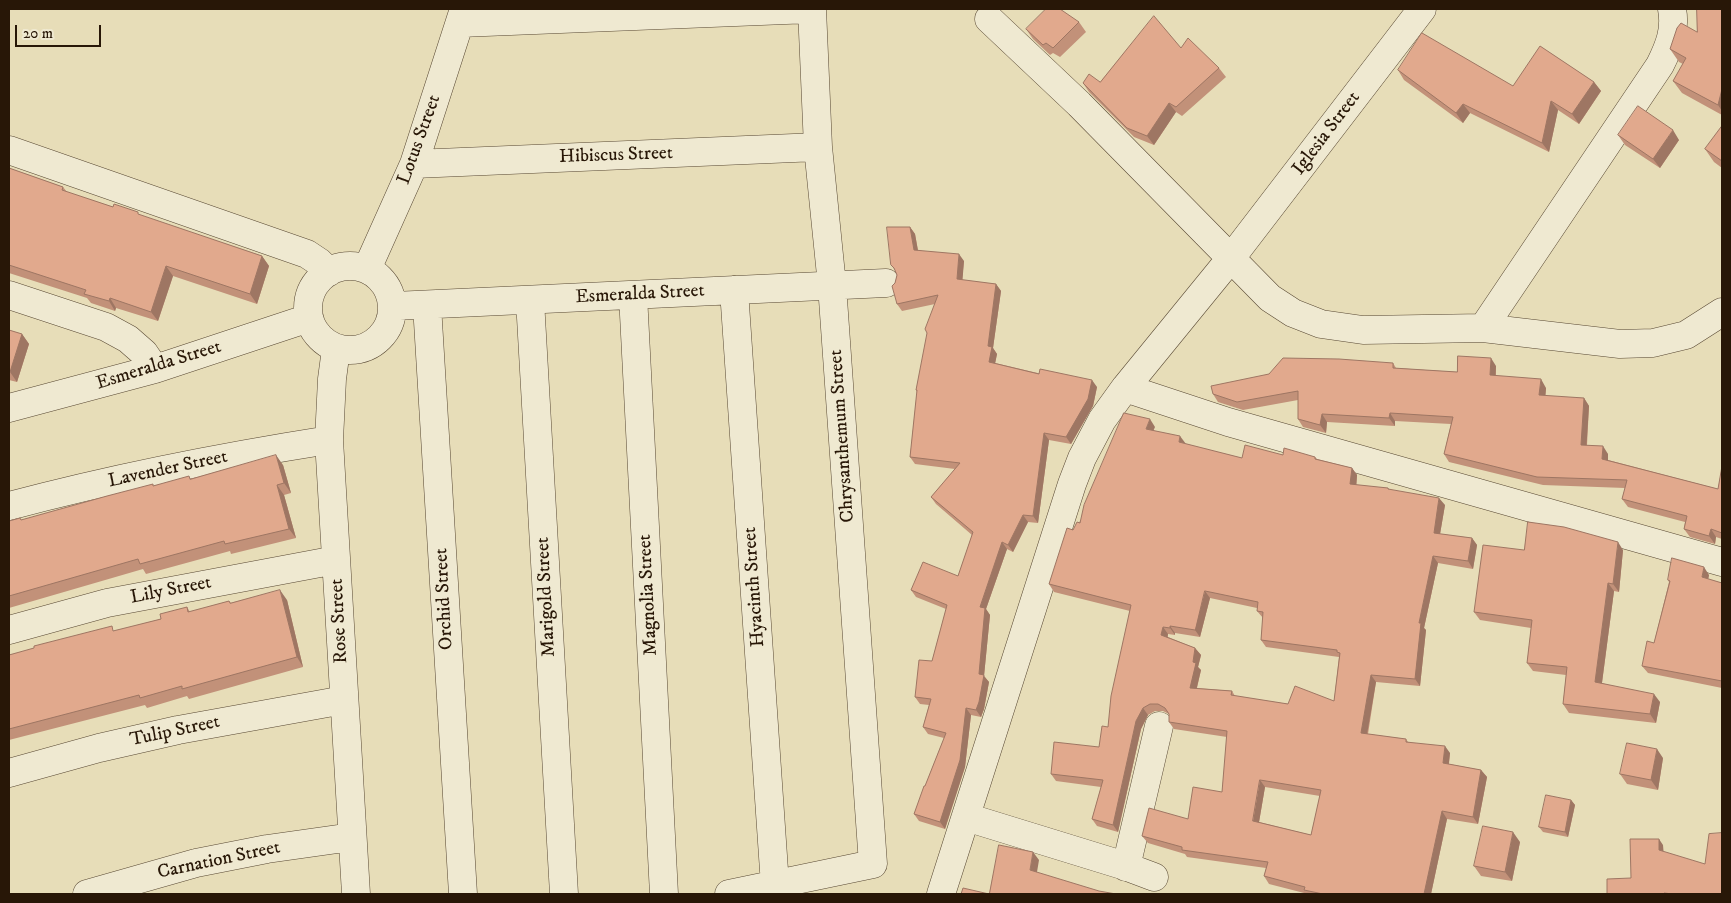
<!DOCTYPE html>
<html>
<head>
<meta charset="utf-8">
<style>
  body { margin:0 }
  #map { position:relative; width:1731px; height:903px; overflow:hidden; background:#e7ddb8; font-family:"IM FELL DW Pica",serif }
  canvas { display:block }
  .frame { position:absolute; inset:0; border:10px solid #281707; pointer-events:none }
  .scale { position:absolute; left:15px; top:25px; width:86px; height:22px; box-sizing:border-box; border:2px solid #281707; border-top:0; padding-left:6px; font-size:15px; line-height:18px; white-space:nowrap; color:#281707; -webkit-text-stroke:4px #efe9d1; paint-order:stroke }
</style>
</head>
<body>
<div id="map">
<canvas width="1731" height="903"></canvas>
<div class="frame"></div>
<div class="scale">20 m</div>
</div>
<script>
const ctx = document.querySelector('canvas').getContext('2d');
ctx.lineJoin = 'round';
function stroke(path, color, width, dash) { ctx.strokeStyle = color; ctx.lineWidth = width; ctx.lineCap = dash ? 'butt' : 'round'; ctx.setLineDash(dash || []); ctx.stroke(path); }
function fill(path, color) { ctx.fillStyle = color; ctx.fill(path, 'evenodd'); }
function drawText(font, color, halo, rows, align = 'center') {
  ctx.font = font + ' "IM FELL DW Pica",serif'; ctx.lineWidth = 5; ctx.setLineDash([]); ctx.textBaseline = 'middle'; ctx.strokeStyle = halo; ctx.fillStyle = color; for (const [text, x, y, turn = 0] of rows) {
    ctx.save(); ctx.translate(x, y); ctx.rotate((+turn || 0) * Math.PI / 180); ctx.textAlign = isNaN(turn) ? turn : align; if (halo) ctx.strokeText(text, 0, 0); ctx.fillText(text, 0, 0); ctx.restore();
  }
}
const minor = new Path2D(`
  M989,19L1079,104L1270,298L1293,313L1321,324L1363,330L1483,328L1620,344L1653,343L1686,335L1722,312
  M460,23L811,9
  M9,150L307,254L319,262L329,272
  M414,164L818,147
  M308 308a42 42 0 1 1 84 0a42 42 0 1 1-84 0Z
  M367,269L414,164L464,9
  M734,290L775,885
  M9,295L106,327L128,339L144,353L155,369
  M633,295L664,894
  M530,300L564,894
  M427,305L463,894
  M394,306L886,283
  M1483,328L1660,65C1669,47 1676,30 1672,9
  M336,349L332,379L329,440L356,894
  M1125,388L1228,422L1722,562
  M9,408L155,369L309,318
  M9,506C114,478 221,457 329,440
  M9,630L107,603L336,560
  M9,773L99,748L178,730L344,700
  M966,817L1122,865L1154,877
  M1126,867L1159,726
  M87,894L196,863L267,849L352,837
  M729,894L873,864L832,285L818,147L812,9
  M941,894L1072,484L1082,458L1102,420L1125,388L1231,258L1422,9`);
const wall = new Path2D(`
  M1722,9V115L1682,93L1673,81L1683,64L1679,62L1670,49L1697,32Z
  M1079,22L1086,32L1060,57L1053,53L1050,55L1033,39L1026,29Z
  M1181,48L1219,68L1226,77L1182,116L1176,112L1154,145L1134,137L1089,92L1083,83L1100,82Z
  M1398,70L1513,86L1594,82L1601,91L1579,124L1558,110L1549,152L1470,113L1463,123L1404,80Z
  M1722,126V168L1714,162L1705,149Z
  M1618,135L1679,140L1660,168L1625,145Z
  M9,168L63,187L67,192L141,216L262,256L269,266L257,304L173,276L158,321L116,308L115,311L91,303L87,298L9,273Z
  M910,227L915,234L918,250L964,261L962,280L996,284L1001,291L993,348L997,354L995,363L1097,387L1093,406L1071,444L1049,440L1038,523L1028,522L1013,552L1007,549L986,609L990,615L984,676L989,682L984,709L981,717L971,715L965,767L945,829L919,821L914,814L944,738L928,734L923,727L929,705L920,704L915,697L932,661L946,609L916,597L911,590L958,576L972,535L936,504L931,497L955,469L915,464L910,457L917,392L916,390L935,304L902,311L897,304L895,283L897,275L895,270L891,265Z
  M9,330L22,334L29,344L17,382L9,380Z
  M1393,363L1396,368L1457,372L1496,366V376L1546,388L1545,396L1584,398L1589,406L1587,445L1608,454V460L1718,489L1722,466V539L1716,537L1715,544L1690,537L1684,529L1685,522L1628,507L1622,499L1625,488L1543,485L1449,462L1444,454L1451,424L1395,421V426L1327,422L1326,433L1303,427L1298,419V400L1243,410L1218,402L1213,394Z
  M1155,427L1153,430L1185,444L1242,458L1283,455L1315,457L1317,459L1352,468L1357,475L1356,485L1388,488L1390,490L1445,505L1440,534L1472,538L1477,545L1473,569L1438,563L1424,628L1426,630L1420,686L1376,682L1368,734L1406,739L1408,742L1450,753L1449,764L1481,770L1487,777L1478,824L1447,819L1431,894H1308L1269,884L1264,876L1266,868L1187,857L1185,854L1148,843L1142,836L1188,819L1222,792L1227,737L1174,729L1169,722V714L1163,711H1155L1148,715L1141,729L1118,832L1097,826L1092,819L1101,787L1056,781L1051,774L1099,747L1108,727L1130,611L1054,592L1049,584L1073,530ZM1210,598L1257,608V611L1263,618L1261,640L1266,647L1339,657L1334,701L1288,704L1235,696L1232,691L1197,688L1201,670L1198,667L1201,655L1195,648L1168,637V634L1175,635V633L1200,637ZM1265,787L1320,796L1311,835L1259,822Z
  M283,465L291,493L284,495L296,538L231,554L230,551L146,574L143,569L9,608V521L20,518L21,520L154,486Z
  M1524,550H1623L1619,592L1614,591L1602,683L1660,702L1656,723L1569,713L1563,704L1566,675L1533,671L1527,663L1531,628L1480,620L1474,612Z
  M1709,575L1708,579L1722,583V688L1648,673L1642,666L1654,643L1669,582L1668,580Z
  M287,600L303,667L189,699L187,696L147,708L145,705L9,740V655L115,631L161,619L187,607L190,612L229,601L231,603Z
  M1663,758L1658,790L1627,784L1620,774Z
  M1571,800L1575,805L1568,837L1543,832L1539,827Z
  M1520,842L1512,881L1481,876L1474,866Z`);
const shadedWall = new Path2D(`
  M1594,82L1601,91L1579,124L1572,114Z
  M1722,89V111L1718,105Z
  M1551,101L1558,110L1549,152L1542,143Z
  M1169,103L1176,112L1154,145L1147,136Z
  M1463,104L1470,113L1463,123L1456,113Z
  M1673,130L1679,140L1660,168L1653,159Z
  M910,227L915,234L919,257L914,250Z
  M959,254L964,261L962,286L957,279Z
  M262,256L269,266L257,304L250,294Z
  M166,266L173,276L158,321L151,312Z
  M996,284L1001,291L993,348L997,354L994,369L989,362L988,346Z
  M110,298L116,308L115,311L109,301Z
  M22,334L29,344L17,382L10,372Z
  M1491,358L1496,366L1495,383L1490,375Z
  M1541,379L1546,388L1545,403L1539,395Z
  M1092,380L1097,387L1093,406L1071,444L1066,437Z
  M1584,398L1589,406L1586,453L1581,445Z
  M1390,413L1395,421V426L1389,418Z
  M1322,414L1327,422L1326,433L1320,425Z
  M1150,419L1155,427L1151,436L1146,429Z
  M1044,433L1049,440L1038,523L1033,516Z
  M1180,436L1186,444L1179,442Z
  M1603,446L1608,454V467L1602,459Z
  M276,455L283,465L291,493L284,483Z
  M1352,468L1357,475L1356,492L1350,484Z
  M277,485L284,495L296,538L289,529Z
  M1439,498L1445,505L1439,540L1434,533Z
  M1023,515L1028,522L1013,552L1008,545Z
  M1711,529L1716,537L1715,544L1709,536Z
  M1472,538L1477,545L1473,569L1468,561Z
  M1002,542L1007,549L986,609L990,615L984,676L989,682L984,709L981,717L976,710L979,674L980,607Z
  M1618,542L1623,550L1619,592L1613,584Z
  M1433,556L1438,563L1424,628L1426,630L1420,686L1415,679L1419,623Z
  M1704,567L1709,575L1707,585L1702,577Z
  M1608,583L1614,591L1601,690L1595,682Z
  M280,590L287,600L303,667L297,657Z
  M1205,591L1210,598L1200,637L1195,630Z
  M1170,626L1175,633V635L1170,628Z
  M1163,627L1168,634L1166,642L1161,635Z
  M1195,648L1201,655L1198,667L1201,670L1195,695L1190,688L1193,662Z
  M1371,675L1376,682L1366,740L1361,733Z
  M1654,694L1660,702L1656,723L1650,714Z
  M966,708L971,715L965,767L945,829L940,822Z
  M1143,708L1148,715L1141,729L1118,832L1113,825L1136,721Z
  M1445,746L1450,753L1448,770L1443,763Z
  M1657,749L1663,758L1658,790L1651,780Z
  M1481,770L1487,777L1478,824L1473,817Z
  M1260,780L1265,787L1258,828L1253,821Z
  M1571,800L1575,805L1568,837L1565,832Z
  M1442,811L1447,819L1431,894H1424Z
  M1513,832L1520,842L1512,881L1505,872Z
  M1659,839L1663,845L1664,857L1659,850Z
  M1033,852L1039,860L1036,878L1030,870Z`);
const building = new Path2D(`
  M1046,9H1060L1079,22L1053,48L1046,43L1043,45L1026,29Z
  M1697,9H1722V89L1718,105L1673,81L1686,58L1670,49L1677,28L1681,23L1697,32Z
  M1154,16L1181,48L1188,38L1219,68L1176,107L1169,103L1147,136L1127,128L1083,83L1089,74L1100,82Z
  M1422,33L1513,86L1540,46L1594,82L1572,114L1551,101L1542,143L1463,104L1456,113L1398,70Z
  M1638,106L1673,130L1653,159L1618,135Z
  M1722,126V161L1705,149Z
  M9,168L63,187L62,190L113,207L114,204L138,212V214L262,256L250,294L166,266L151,312L110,298L109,301L84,294L86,290L9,265Z
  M887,227H910L914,250L959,254L957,279L996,284L988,346L992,347L989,362L1039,374L1040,369L1092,380L1088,399L1066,437L1044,433L1033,516L1023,515L1008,545L1002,542L980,607L985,608L979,674L984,675L979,702L976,710L966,708L960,760L940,822L914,814L924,786H925L946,733L923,727L931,699L915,697L919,660L932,661L947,605L911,590L923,562L958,576L973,532L931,497L960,463L910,457L917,390H916L927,333L925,329L938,295L897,304L892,286L895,283L897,275L894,268L891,265Z
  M9,330L22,334L10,372H9Z
  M1458,356L1491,358L1490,375L1541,379L1539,395L1584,398L1581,445L1603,446L1602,459L1718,489L1722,466V533L1711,529L1709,536L1684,529L1687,516L1622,499L1627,480L1537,477L1444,454L1453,417L1390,413L1389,418L1322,414L1320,425L1298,419V391L1237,402L1213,394L1211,386L1269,374L1283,358L1339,359L1393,363V368L1457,372Z
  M1124,413L1150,419L1146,429L1180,436L1179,442L1242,458L1245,445L1283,455L1284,448L1315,457V459L1352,468L1350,484L1388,488V489L1439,498L1434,533L1472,538L1468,561L1433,556L1419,623H1421L1415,679L1371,675L1361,733L1406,739V742L1445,746L1443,763L1481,770L1473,817L1442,811L1424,894H1323L1304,890L1305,887L1264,876L1268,862L1182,850V847L1142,836L1149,808L1188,819L1193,787L1222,792L1227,731L1169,722V714L1165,708L1158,704H1150L1143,708L1136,721L1113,825L1092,819L1103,780L1051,774L1054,742L1099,747L1102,726L1108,727L1111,696L1131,605L1049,584L1067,528L1073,530L1077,522L1080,523L1084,505ZM1205,591L1258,602L1257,611L1263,612L1261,640L1337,650V652L1340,653L1334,701L1295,686L1288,704L1231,695L1232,691L1190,688L1196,663L1193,662L1195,648L1161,635L1163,627L1170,628V626L1195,630ZM1260,780L1321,790L1311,835L1253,821Z
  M276,455L284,483L277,485L289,529L225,544L224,541L140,564L138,559L9,596V521L20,518L21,520L107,496L153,484V486L189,476L190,479Z
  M1528,522L1564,527L1618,542L1613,584L1608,583L1595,682L1654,694L1650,714L1563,704L1567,667L1527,663L1532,620L1474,612L1483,545L1524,550Z
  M1672,558L1704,567L1702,577L1722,583V681L1642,666L1647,641L1654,643L1670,581L1668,580Z
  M280,590L297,657L182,689V686L140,698L139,695L9,729V655L34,648V646L112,626L113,631L161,619L160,614L187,607L188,612L229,601L230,603Z
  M1627,743L1657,749L1651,780L1620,774Z
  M1546,795L1571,800L1565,832L1539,827Z
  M1483,826L1513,832L1505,872L1474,866Z
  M1722,833V894H1673L1664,893V894H1607V879L1631,878L1630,839H1659V850L1705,864L1709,834Z
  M999,845L1033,852L1030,870L1099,891L1116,894H961L963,888L989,894Z`);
const streetNames = [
  ["Iglesia Street",1327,134,-53],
  ["Lotus Street",420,140,-70],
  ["Hibiscus Street",616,156,-2],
  ["Esmeralda Street",640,295,-3],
  ["Esmeralda Street",159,366,-17],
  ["Chrysanthemum Street",843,436,-94],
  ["Lavender Street",168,470,-12],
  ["Hyacinth Street",755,587,-94],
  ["Lily Street",171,591,-11],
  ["Magnolia Street",649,595,-93],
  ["Marigold Street",547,597,-93],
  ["Orchid Street",445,599,-93],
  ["Rose Street",340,621,-93],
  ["Tulip Street",175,732,-12],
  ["Carnation Street",219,861,-12]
];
stroke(minor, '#584833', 29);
stroke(minor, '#efe9d1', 28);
fill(wall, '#c29179');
fill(shadedWall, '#9e7663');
fill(building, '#e1a98d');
stroke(building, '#9e7663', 1);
drawText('19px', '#281707', '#efe9d1', streetNames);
</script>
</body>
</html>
